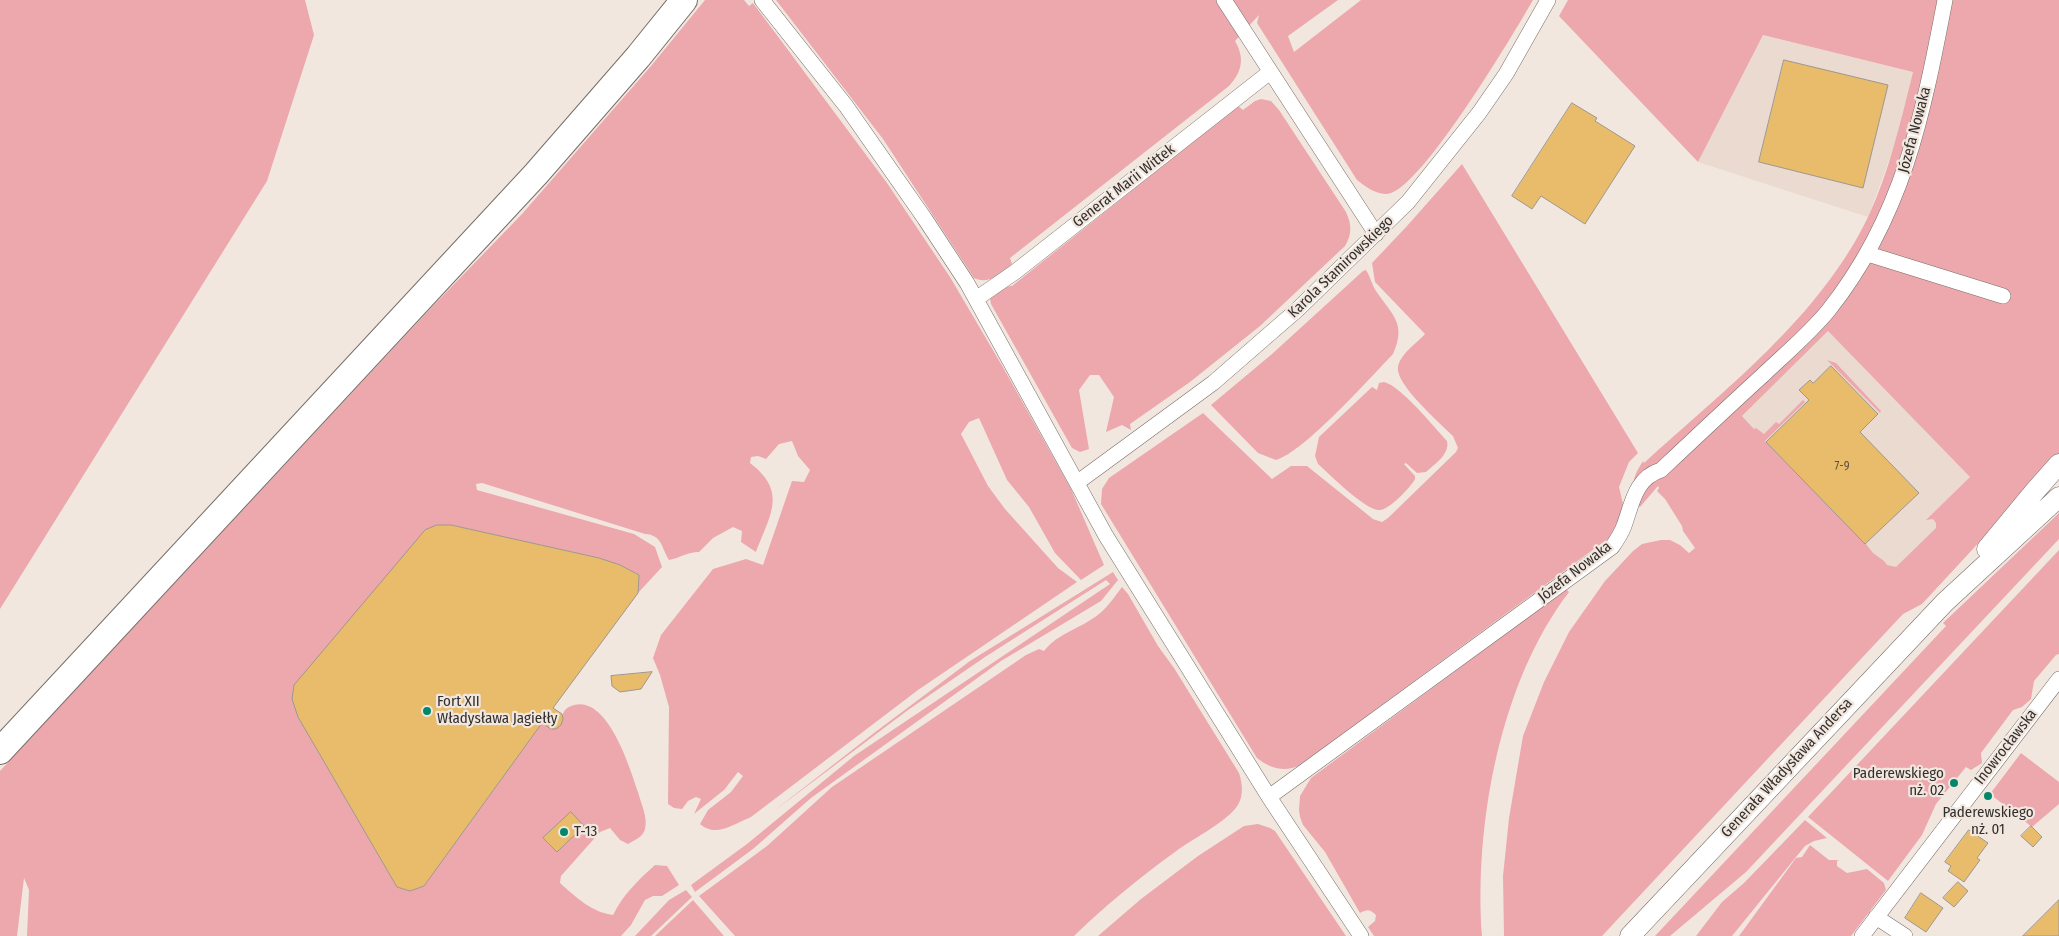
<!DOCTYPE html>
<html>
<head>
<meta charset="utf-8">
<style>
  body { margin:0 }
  canvas { display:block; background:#f1e7df }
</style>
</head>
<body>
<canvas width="2059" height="936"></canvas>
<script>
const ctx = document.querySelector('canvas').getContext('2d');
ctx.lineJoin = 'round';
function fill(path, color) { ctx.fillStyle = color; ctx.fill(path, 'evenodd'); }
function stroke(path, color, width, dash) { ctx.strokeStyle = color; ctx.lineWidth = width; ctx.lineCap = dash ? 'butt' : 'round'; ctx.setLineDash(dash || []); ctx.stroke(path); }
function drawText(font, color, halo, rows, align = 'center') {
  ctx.font = font + ' "Fira Sans Condensed",sans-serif'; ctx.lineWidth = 4.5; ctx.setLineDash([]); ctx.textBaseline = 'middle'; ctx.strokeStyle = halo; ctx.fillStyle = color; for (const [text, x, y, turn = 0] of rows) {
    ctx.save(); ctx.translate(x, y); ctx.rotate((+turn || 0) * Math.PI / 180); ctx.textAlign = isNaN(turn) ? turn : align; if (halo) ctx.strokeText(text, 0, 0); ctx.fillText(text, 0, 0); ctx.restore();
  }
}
const built = new Path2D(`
  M1763,35L1913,72L1895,144L1868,217L1698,162Z
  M1828,331L1977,484L1893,575L1742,416Z`);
const green = new Path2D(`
  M0,0H305L314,35L267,181L0,609Z
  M705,0H744L749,6L753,3L887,183L950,277L1004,369L1071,489L1104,565L1081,580L1055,553L1029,507L1007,480L979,418L969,422L961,434L988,486L1005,509L1058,568L1077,582L918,690L751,817C734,824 715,838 700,824L708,810L731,792L743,776L738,772L724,790L694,814L701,799L696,797L688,801L682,809L674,808L668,804L669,707L660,675L653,658L661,635L713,569L746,559L763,565L792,481L804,482L810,470L798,456L792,441L779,444L766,459L758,456L751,457L750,463C788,492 770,515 756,552L741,542L742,531L733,527L713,538L699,552C687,552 680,558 669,560C661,547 662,535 645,534L482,483L476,484L477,490L634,534L655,547L662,567L638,593L639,575L620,565L599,558L451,525H437L292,699L298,717L397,887L410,891L424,886L542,723L561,725C562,721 562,717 563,714C564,709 570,706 574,705C608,696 630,768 638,792C641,804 648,817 645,829C643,837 635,840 628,844L620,840L610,828L600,832L561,876L560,883C576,897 591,912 613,915C623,895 638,880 655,865L667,866L679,885L662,896H653L645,900L631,925L621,936H27L29,890L24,878L17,936H0V771L430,309L522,214L651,66Z
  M776,0H1338L1288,36L1294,52L1361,0H1533C1513,35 1425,182 1391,193C1379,197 1366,187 1357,180L1257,23L1259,15L1235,41C1245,58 1242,72 1229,86L1010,258L1012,264C1000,274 990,285 974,278L883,139Z
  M1568,0H2059V456L1922,604L1903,614L1602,936H1504L1503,876L1509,818L1523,736L1544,682L1569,632L1605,581L1633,551L1642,544L1661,540H1670L1680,545L1689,553L1695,548L1683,531L1682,526L1665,499L1657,491L1659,488L1658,486L1640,507L1637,505C1632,484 1631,480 1643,461L1644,463C1724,390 1820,317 1868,217C1889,173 1901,120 1913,72L1763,35L1698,162L1559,16ZM1828,331L1970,477L1926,520L1933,519L1936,523V528L1896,567L1887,565L1884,561L1873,553L1866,544L1765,441L1805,402L1803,400L1779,424L1776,422L1764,434L1756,428L1754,429L1742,416Z
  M1261,99L1271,101L1279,110L1346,212C1352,225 1352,234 1345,246L1260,326L1190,382L1130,424L1131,430L1122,425L1106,432L1114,397L1099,375H1090L1079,390L1089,449L1080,452L1072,448L991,304L990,298L1002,287L1012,286L1238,106L1243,110L1255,101Z
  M1462,164L1638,453L1629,462L1619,487L1624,508L1613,535L1300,765C1285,773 1269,768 1257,758L1101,504L1102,489L1109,478L1203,413L1272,479L1291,466H1307L1373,519L1382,522L1388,518L1456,452L1458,448L1453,436C1440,423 1395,384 1398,367C1400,354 1417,343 1425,334L1375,282L1372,263L1407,226Z
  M1366,270C1370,276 1372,285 1376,291C1392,315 1407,323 1393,354C1370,378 1304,452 1276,460L1258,453L1211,405L1272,354L1363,271Z
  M1827,360L1836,363L1881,411L1880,413Z
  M1384,382C1401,386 1434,427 1447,441C1450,454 1435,464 1426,472L1417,473L1406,463L1404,464L1415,476V479C1411,487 1389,510 1380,510C1367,512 1329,474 1318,464L1315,456L1319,437L1372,387L1377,390L1379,383Z
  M2059,513V539L1746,872L1670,936H1655L1946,626L1943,623Z
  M2059,550V654L2056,655L2034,681L2031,699L2022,707L2013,710L1981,753L1982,763L1971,770L1966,767L1936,804L1922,835L1888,881L1808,817Z
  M1113,572L1118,580L1101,601L1001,661L811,798L753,849L695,892L691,885L747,844L854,756L1110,584L1106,580L985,657L908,710L770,814L874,733L970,661Z
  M1122,587L1128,594L1158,646L1174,668L1239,773C1243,785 1244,799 1235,809C1221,825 1192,839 1175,852C1140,877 1105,906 1074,936H735L699,896L767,846L832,787L1026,655L1039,649L1044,651C1058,633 1082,628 1099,614C1108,607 1115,596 1122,587Z
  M1566,589L1569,592C1500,682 1474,825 1482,936H1374L1368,927L1375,921L1376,915C1370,909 1367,909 1360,913L1325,852L1303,825L1300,817L1299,810L1300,796L1311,778Z
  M2021,753L2059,782V804L2032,827L1990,794Z
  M1805,820L1827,838L1814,841L1805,846L1732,936H1696L1722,902L1744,883Z
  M1258,824L1270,828L1275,831L1346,936H1098L1141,899L1198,856L1244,826Z
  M1810,845L1829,860H1839L1837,861V866L1847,873L1867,869L1884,883L1886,890L1851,936H1739L1796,858L1802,857Z
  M686,890L692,897L651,936H635L669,900Z
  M693,900L724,936H655Z`);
const building = new Path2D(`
  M1784,60L1888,85L1863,188L1759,162Z
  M1572,103L1597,118L1595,121L1635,146L1585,224L1541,196L1532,209L1512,196Z
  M1831,366L1878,414L1860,432L1919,493L1865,544L1766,442L1809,400L1799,390L1810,380L1813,383Z
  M437,525H451L599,558L620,565L639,575L638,593L553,708L562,714L563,719L561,725L556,729H551L542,723L424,886L410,891L397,887L298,717L292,699L294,685L425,530Z
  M652,672L641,689L620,692L612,686L611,676Z
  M571,812L584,826L557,852L543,838Z
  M2031,826L2042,837L2033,847L2021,836Z
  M1969,830L1988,843L1977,858L1980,860L1964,882L1948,871L1951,866L1945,862Z
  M1958,882L1968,891L1954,907L1943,898Z
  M1921,893L1943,908L1926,932L1905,918Z
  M2059,900V936H2023Z`);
const street = new Path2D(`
  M762,0L846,106L925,219L967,283L1106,536L1269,797L1361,936
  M1224,0L1376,234
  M1868,254L2003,296
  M976,299L1015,272L1270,72
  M1078,482L1213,383L1297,310L1408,202L1479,113L1506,74L1548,0
  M1269,797L1612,547C1617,540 1621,534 1624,526C1632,504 1635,478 1661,470C1695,438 1729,406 1763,375C1785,354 1809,334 1828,311C1903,217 1923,115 1945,0
  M1876,917L1905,936
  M1862,936L2059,679`);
const secondary = new Path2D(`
  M1987,549L2035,491L2059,464
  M1630,936L1945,602L2059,497`);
const highway = new Path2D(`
  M0,751L536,174L638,57L684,0`);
const markers = [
  [427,711,5,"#03876a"],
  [1954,783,5,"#03876a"],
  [1988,796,5,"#03876a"],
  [564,832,5,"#03876a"]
];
const numberNames = [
  ["7-9",1842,467]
];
const streetNames = [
  ["Józefa Nowaka",1915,130,-75],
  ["Generał Marii Wittek",1124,186,-38],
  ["Karola Stamirowskiego",1341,267,-44],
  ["Józefa Nowaka",1575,572,-38],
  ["Inowrocławska",2006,747,-52],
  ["Generała Władysława Andersa",1787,768,-47]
];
const poiNames = [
  ["Fort XII",437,702],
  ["Władysława Jagiełły",437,719],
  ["Paderewskiego",1944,774,"right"],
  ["nż. 02",1944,791,"right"],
  ["Paderewskiego",1988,813,"center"],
  ["nż. 01",1988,830,"center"],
  ["T-13",574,832]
];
fill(built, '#ebdacf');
fill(green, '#eda8ae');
fill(building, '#e9bc6c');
stroke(building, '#9d978e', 1);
stroke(street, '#776e68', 16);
stroke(secondary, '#776e68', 21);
stroke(highway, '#776e68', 28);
stroke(street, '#fff', 15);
stroke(secondary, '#fff', 20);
stroke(highway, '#fff', 26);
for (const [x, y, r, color] of markers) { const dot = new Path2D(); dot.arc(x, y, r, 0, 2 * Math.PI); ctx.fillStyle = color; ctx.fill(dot); stroke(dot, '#f1e7df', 2); }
drawText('12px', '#60523d', null, numberNames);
drawText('15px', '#332f2d', '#f1e7df', streetNames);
drawText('15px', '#332f2d', '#f1e7df', poiNames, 'left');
</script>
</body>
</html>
